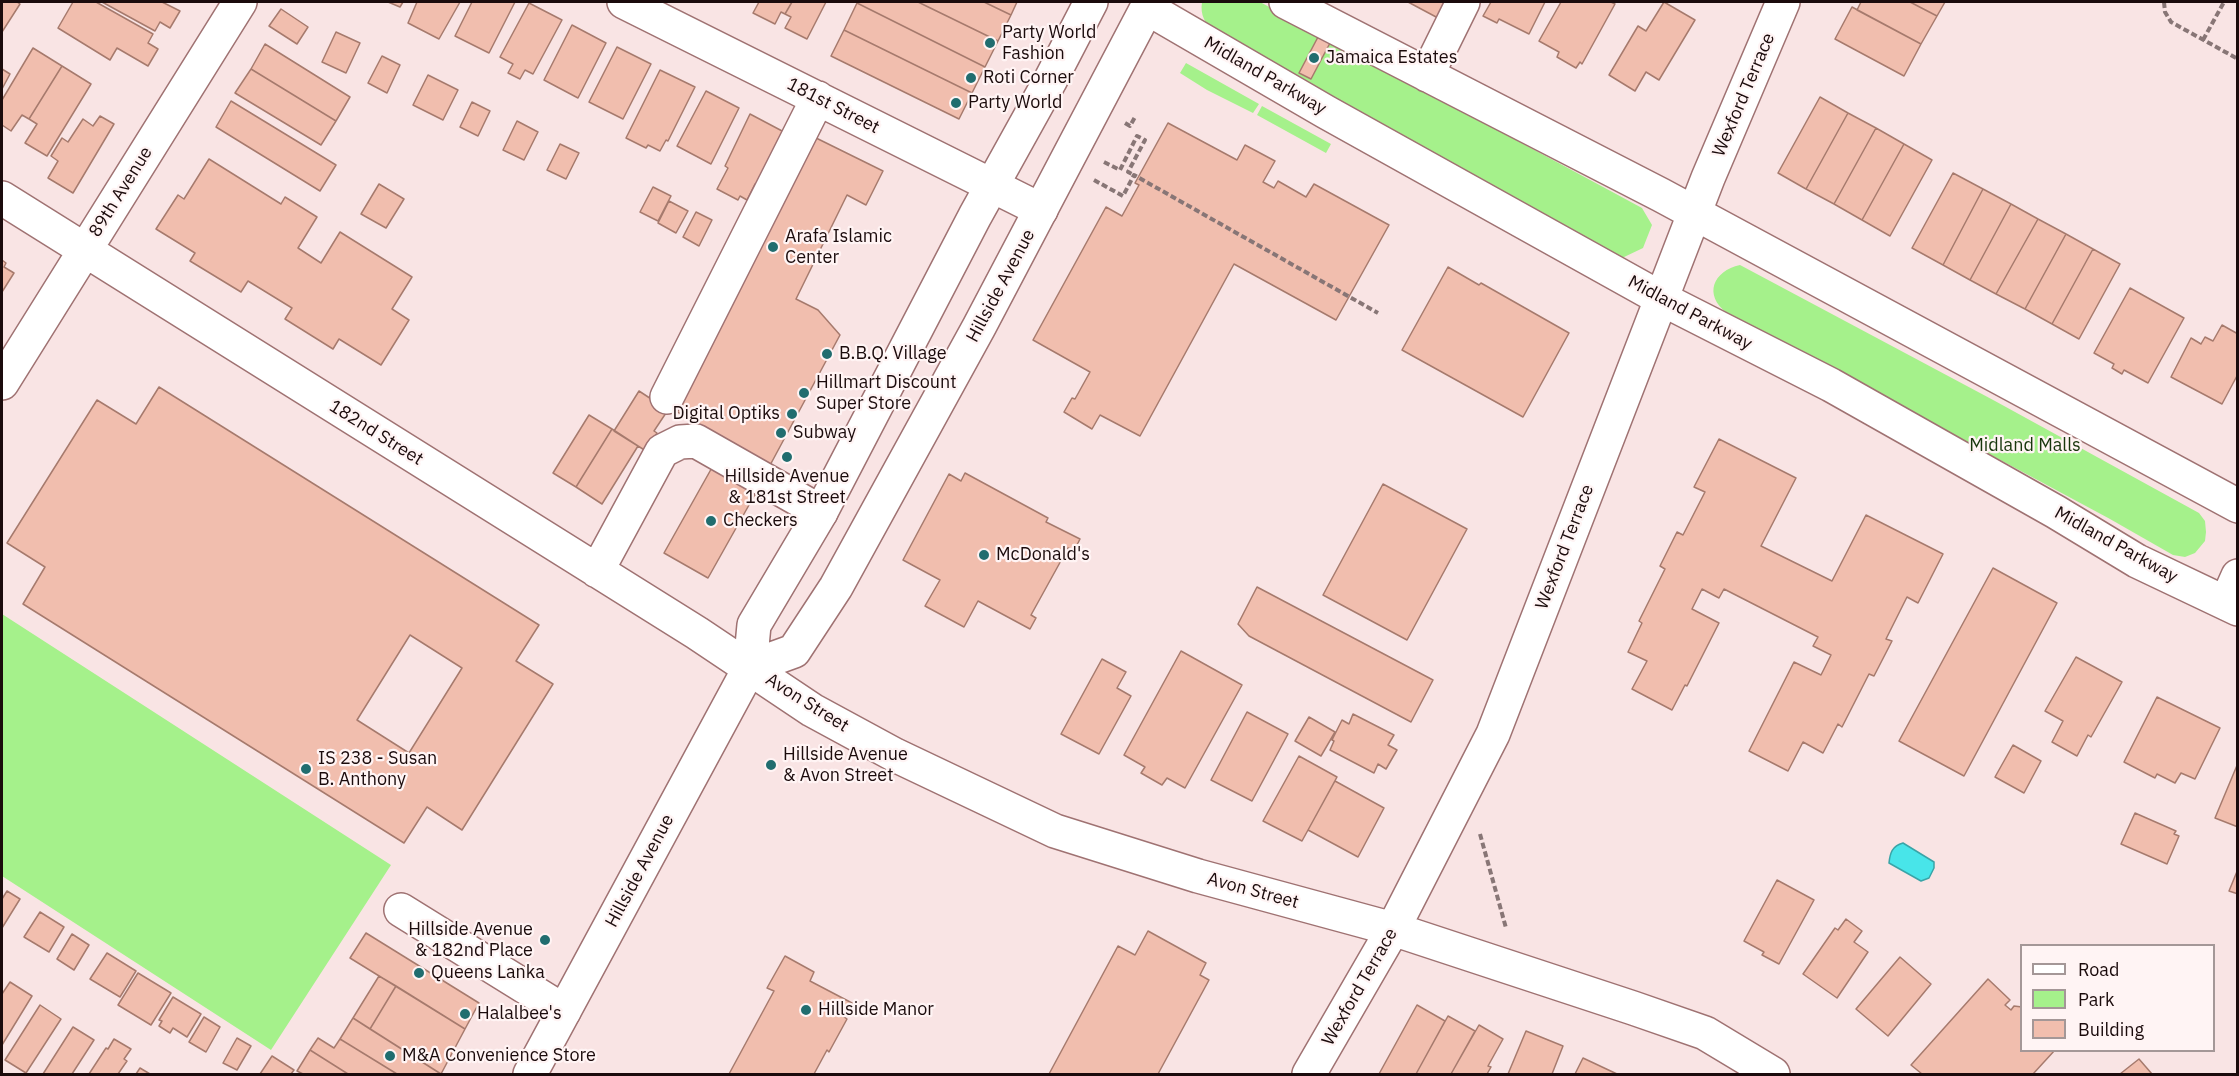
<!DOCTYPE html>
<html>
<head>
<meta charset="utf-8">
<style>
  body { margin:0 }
  #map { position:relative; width:2239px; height:1076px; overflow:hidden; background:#f9e4e4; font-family:"IBM Plex Sans",sans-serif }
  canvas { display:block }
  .frame { position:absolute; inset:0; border:3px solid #1b0b0c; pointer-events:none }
  .legend { position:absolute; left:2020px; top:944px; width:195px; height:108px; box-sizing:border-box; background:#fff4f4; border:2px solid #a49797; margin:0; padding:8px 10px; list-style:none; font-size:18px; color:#1b0b0c }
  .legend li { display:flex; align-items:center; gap:12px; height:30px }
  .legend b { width:30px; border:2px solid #a49797 }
</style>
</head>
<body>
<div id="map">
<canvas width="2239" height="1076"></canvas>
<div class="frame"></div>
<ul class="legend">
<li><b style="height:8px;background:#fff"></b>Road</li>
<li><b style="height:16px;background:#a5f18b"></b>Park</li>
<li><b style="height:16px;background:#f1beae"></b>Building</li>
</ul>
</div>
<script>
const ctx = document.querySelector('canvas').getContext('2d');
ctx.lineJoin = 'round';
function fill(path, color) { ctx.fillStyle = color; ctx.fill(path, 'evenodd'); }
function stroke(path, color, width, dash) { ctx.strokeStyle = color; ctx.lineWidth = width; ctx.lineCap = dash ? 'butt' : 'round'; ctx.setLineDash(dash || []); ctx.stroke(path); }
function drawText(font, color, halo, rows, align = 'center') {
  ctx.font = font + ' "IBM Plex Sans",sans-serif'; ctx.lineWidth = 4.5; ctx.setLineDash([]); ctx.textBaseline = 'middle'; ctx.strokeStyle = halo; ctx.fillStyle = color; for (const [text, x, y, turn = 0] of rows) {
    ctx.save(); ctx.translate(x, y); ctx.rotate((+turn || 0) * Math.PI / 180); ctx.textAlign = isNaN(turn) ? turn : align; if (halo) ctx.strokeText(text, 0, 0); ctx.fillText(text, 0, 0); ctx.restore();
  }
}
const green = new Path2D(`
  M1202,2H1260L1642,208L1652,225L1643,248L1622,258L1215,32C1205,23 1200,16 1202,2Z
  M1186,63L1259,104L1253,113L1207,90L1180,73Z
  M1262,106L1331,144L1326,153L1257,115Z
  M1740,265L1995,401L2199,513L2205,521L2206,532L2205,541L2195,553L2185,557L2173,555L2110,519L1727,313C1703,295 1713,271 1740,265Z
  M2,614L391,865L271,1050L2,876Z`);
const water = new Path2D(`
  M1903,843L1934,862V868L1929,878L1921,881L1889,863C1890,853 1892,846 1903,843Z`);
const building = new Path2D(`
  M2,2H17L20,4L2,32Z
  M73,2H96L153,34L148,43L158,49L148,66L117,48L110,60L58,28Z
  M102,2H162L180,11L170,28L160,22L155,31Z
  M388,2H403L400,7Z
  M417,2H460L439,39L408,23Z
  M472,2H515L489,53L455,36Z
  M759,2H792L785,14L781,12L775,24L753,13Z
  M792,2H826L807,39L785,28L791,17L785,14Z
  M858,2H918L998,41L985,67L857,3Z
  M918,2H984L1011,15L998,41Z
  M984,2H1017L1011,15Z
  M1408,2H1447L1438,18Z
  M1491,2H1545L1529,34L1499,19L1497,23L1483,16Z
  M1561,2H1611L1615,4L1582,64L1580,62L1576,68L1557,57L1559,52L1539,41Z
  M1664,2L1695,20L1659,80L1646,72L1635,91L1609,75L1638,26L1646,31Z
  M1861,2H1910L1937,16L1921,44L1857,10Z
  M1910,2H1945L1937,16Z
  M529,3L562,20L533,74L525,70L520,79L508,73L513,64L500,57Z
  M857,3L985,67L972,93L844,30Z
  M1852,7L1921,44L1904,76L1835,39Z
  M281,9L308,27L297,44L269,26Z
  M572,25L606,43L578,98L544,80Z
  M844,30L972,93L959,119L831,56Z
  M336,32L360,43L346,73L322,62Z
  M1318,37L1330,43L1311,79L1299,73Z
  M265,44L350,97L336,121L251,69Z
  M617,47L651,64L623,119L589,102Z
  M33,48L62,66L29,119L22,115L11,131L2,125V100Z
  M382,56L400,65L387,93L368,83Z
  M62,66L91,84L47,156L25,143L37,124L29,119Z
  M2,69L10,74L2,89Z
  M251,69L336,121L321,145L235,93Z
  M660,70L695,87L668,141L666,140L660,151L648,145L646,148L626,138Z
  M428,75L458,90L443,120L413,105Z
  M706,91L739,108L711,164L677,146Z
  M1820,97L1848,113L1806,189L1778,173Z
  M231,101L336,165L320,191L216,127Z
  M472,102L490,111L478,136L460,127Z
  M1848,113L1876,128L1834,204L1806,189Z
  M750,114L784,132L757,185L755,184L747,200L740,196L738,200L717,189L728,168L725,166Z
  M100,116L114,124L73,193L48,178L58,161L51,156L62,138L68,142L83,119L93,126Z
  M517,121L538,132L524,160L503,150Z
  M1168,123L1237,160L1245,145L1275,161L1263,182L1274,188L1278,181L1306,197L1314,184L1389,225L1336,320L1234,264L1140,436L1100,415L1092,429L1064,412L1072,398L1075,399L1090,372L1033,340L1106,207L1122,216L1139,185L1135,183Z
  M1876,128L1904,144L1862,220L1834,204Z
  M808,134L883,171L866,205L847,195L796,299L818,310L840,335L768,469L673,409Z
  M560,144L579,153L566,179L547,170Z
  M1904,144L1932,160L1890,236L1862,220Z
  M209,159L281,204L285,197L317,217L298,248L321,263L340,232L412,277L392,309L409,320L381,365L339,339L333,349L285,319L292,308L248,281L241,292L190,261L195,253L156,229L178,195L184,199Z
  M1953,173L1983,189L1943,265L1912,248Z
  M379,184L404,199L386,228L361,214Z
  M653,187L671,196L658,221L640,212Z
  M1983,189L2011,204L1970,280L1943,265Z
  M669,201L688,211L676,233L658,223Z
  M2011,204L2038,219L1996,294L1970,280Z
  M696,212L712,220L699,246L683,237Z
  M2038,219L2066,234L2025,309L1996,294Z
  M2066,234L2093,249L2052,324L2025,309Z
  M2093,249L2120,264L2079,339L2052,324Z
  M2,260L6,263L4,267L14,273L2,292Z
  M1448,267L1479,285L1481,283L1569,333L1523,417L1402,350Z
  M2130,288L2184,318L2148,383L2124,370L2122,374L2112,368L2114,364L2094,353Z
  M2222,325L2238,334V374L2222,404L2171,377L2191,338L2201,344L2205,337L2213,341Z
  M159,387L539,625L516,661L553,684L462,830L427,807L404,843L23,604L45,567L7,543L97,400L136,424ZM410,635L462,668L409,753L357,720Z
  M639,391L668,410L654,431L657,433L646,451L614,431Z
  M589,415L612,429L576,487L553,473Z
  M612,429L638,446L602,504L576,487Z
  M1719,439L1796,478L1761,546L1832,581L1866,515L1943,554L1918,603L1907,597L1886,639L1892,641L1874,676L1869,674L1842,727L1838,724L1823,753L1803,742L1788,771L1749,751L1794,662L1821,675L1831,655L1813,646L1818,637L1724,589L1719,598L1702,589L1692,609L1719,623L1687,686L1685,685L1672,710L1632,689L1647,661L1628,652L1642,623L1639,621L1665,569L1660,566L1677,532L1683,535L1705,492L1694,487Z
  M714,464L758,489L708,578L664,553Z
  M965,473L1048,518L1046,522L1080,539L1074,551L1068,548L1031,615L1036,618L1030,629L978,601L964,627L925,606L940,580L903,560L949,474L961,481Z
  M1383,484L1467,529L1407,640L1323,595Z
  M1993,568L2057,603L1964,776L1899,741Z
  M1257,587L1433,680L1411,722L1249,636L1238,624Z
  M1181,651L1242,685L1185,788L1167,778L1162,785L1141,773L1145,767L1124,755Z
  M2076,657L2122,682L2091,737L2088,735L2077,756L2052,742L2063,721L2045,711Z
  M1102,659L1126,672L1117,688L1131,696L1099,754L1061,734Z
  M2157,697L2220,728L2195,779L2181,773L2175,783L2157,774L2155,778L2124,762Z
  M1247,712L1288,734L1252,801L1211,780Z
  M1353,714L1394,735L1388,745L1397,750L1386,769L1378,764L1374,773L1330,750L1334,741L1332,740L1342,720L1349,724Z
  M1309,717L1335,732L1321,756L1295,741Z
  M2013,745L2041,761L2024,793L1995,777Z
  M1299,756L1337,777L1302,841L1263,821Z
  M2238,763V827L2215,818Z
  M1335,781L1384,808L1358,857L1308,830Z
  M2135,813L2176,831L2174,834L2179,836L2167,864L2121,844Z
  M2238,869V894L2229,891Z
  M1777,880L1814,900L1779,964L1762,955L1764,952L1744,941Z
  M7,891L20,899L2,928V899Z
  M40,912L64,927L49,952L24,937Z
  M1846,919L1862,931L1854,942L1868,952L1837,998L1803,974L1835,928L1838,930Z
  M1148,931L1206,963L1200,975L1209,980L1158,1074H1049L1118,946L1135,955Z
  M366,933L479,1003L465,1029L350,958Z
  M72,934L89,945L74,970L57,959Z
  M107,953L136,971L120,997L90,979Z
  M785,956L814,972L810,981L852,1003L844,1017L847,1019L829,1052L827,1050L814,1074H729L774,991L767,988Z
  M1900,957L1931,984L1888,1036L1856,1009Z
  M138,973L171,993L151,1025L118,1005Z
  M379,976L396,986L370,1029L353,1018Z
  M1988,979L2010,1000L2005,1005L2011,1010L2014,1006L2022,1007V1050H2055L2033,1074H1922L1911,1065Z
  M10,982L32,996L2,1045V994Z
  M396,986L465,1029L441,1074L370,1029Z
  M173,997L201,1014L187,1037L173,1028L170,1033L159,1026L162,1021L159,1020Z
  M40,1005L61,1019L26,1073L5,1060Z
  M1417,1005L1445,1021L1416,1074H1379Z
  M1448,1016L1475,1031L1451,1074H1416Z
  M204,1017L220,1027L206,1052L189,1042Z
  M353,1018L441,1074H397L340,1039Z
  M1479,1025L1503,1039L1488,1066L1491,1067L1487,1074H1451Z
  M73,1027L94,1040L72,1074H43Z
  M1526,1031L1563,1046L1552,1074H1508Z
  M237,1038L251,1046L237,1070L223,1063Z
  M318,1038L334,1048L340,1039L397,1074H348L310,1050Z
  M114,1039L131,1049L124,1059L127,1061L118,1074H89L106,1048L108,1049Z
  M310,1050L348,1074H303L297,1071Z
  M272,1056L294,1070L291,1074H260Z
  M1583,1058L1617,1074H1575Z
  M2139,1059L2152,1074H2120Z
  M140,1068L150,1074H136Z`);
const path = new Path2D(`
  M2164,2L2165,12L2171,22L2238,59
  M2203,40L2224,2
  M1125,123L1130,126L1135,117
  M1104,162L1120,170L1137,136L1145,140L1128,172L1134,175
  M1094,180L1123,196L1134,175L1378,313
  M1480,834L1506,928`);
const minor = new Path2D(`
  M624,2L1041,210
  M1286,2L1661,195L2238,506
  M1147,8L1326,112L1662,299L1831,385L2056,512L2137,561L2238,609
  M1427,75L1463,2
  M2,198L697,633L812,710L895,755L1055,831L1198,876L1393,929L1633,1008L1705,1033L1773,1074
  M2,383L240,2
  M667,397L818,98
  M597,571L662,451L680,442L696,441L821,512
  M2226,603L2238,576
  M401,910L564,1011
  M1309,1074L1393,929L1493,734L1708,178L1783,2`);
const major = new Path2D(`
  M750,667L794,651L836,587L979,327L1150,2
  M530,1074L750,667L754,625L821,512L975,216L1051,79L1091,2`);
const markers = [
  [990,43,6,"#216d6f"],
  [1314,58,6,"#216d6f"],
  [971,78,6,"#216d6f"],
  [956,103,6,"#216d6f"],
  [773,247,6,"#216d6f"],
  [827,354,6,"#216d6f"],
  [804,393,6,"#216d6f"],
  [792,414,6,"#216d6f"],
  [781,433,6,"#216d6f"],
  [787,457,6,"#216d6f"],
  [711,521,6,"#216d6f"],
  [984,555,6,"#216d6f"],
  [771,765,6,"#216d6f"],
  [306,769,6,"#216d6f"],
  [545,940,6,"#216d6f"],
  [419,973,6,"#216d6f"],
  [806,1010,6,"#216d6f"],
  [465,1014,6,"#216d6f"],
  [390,1056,6,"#216d6f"]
];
const poiNames = [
  ["Party World",1002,33],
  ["Fashion",1002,54],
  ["Jamaica Estates",1326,58],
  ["Roti Corner",983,78],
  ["Party World",968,103],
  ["Arafa Islamic",785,237],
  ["Center",785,258],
  ["B.B.Q. Village",839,354],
  ["Hillmart Discount",816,383],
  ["Super Store",816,404],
  ["Digital Optiks",780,414,"right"],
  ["Subway",793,433],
  ["Hillside Avenue",787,477,"center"],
  ["& 181st Street",787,498,"center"],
  ["Checkers",723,521],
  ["McDonald's",996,555],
  ["Hillside Avenue",783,755],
  ["& Avon Street",783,776],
  ["IS 238 - Susan",318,759],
  ["B. Anthony",318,780],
  ["Hillside Avenue",533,930,"right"],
  ["& 182nd Place",533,951,"right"],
  ["Queens Lanka",431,973],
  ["Hillside Manor",818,1010],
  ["Halalbee's",477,1014],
  ["M&A Convenience Store",402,1056]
];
const streetNames = [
  ["Midland Parkway",1265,76,30],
  ["Wexford Terrace",1744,95,-67],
  ["181st Street",833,106,27],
  ["89th Avenue",121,192,-58],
  ["Hillside Avenue",1001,286,-62],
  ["Midland Parkway",1690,313,28],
  ["182nd Street",376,433,32],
  ["Midland Parkway",2116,545,29],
  ["Wexford Terrace",1565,547,-69],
  ["Avon Street",807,703,32],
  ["Hillside Avenue",640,871,-62],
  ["Avon Street",1253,891,15],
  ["Wexford Terrace",1360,987,-60]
];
const parkNames = [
  ["Midland Malls",2025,446]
];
fill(green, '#a5f18b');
fill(water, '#48e5e9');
stroke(water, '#3aa4a7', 1.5);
fill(building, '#f1beae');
stroke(building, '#a67a6d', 1.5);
stroke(minor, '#9f7272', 36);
stroke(major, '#9f7272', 36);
stroke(path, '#887676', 4, [6, 3]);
stroke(minor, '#fff', 33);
stroke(major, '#fff', 33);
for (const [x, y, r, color] of markers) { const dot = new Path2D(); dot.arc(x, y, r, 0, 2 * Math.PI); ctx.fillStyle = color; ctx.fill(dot); stroke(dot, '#fff4f4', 2); }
drawText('18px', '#1b0b0c', '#fff4f4', poiNames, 'left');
drawText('18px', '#1b0b0c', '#fff4f4', streetNames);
drawText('18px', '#18360c', '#fff4f4', parkNames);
</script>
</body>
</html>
